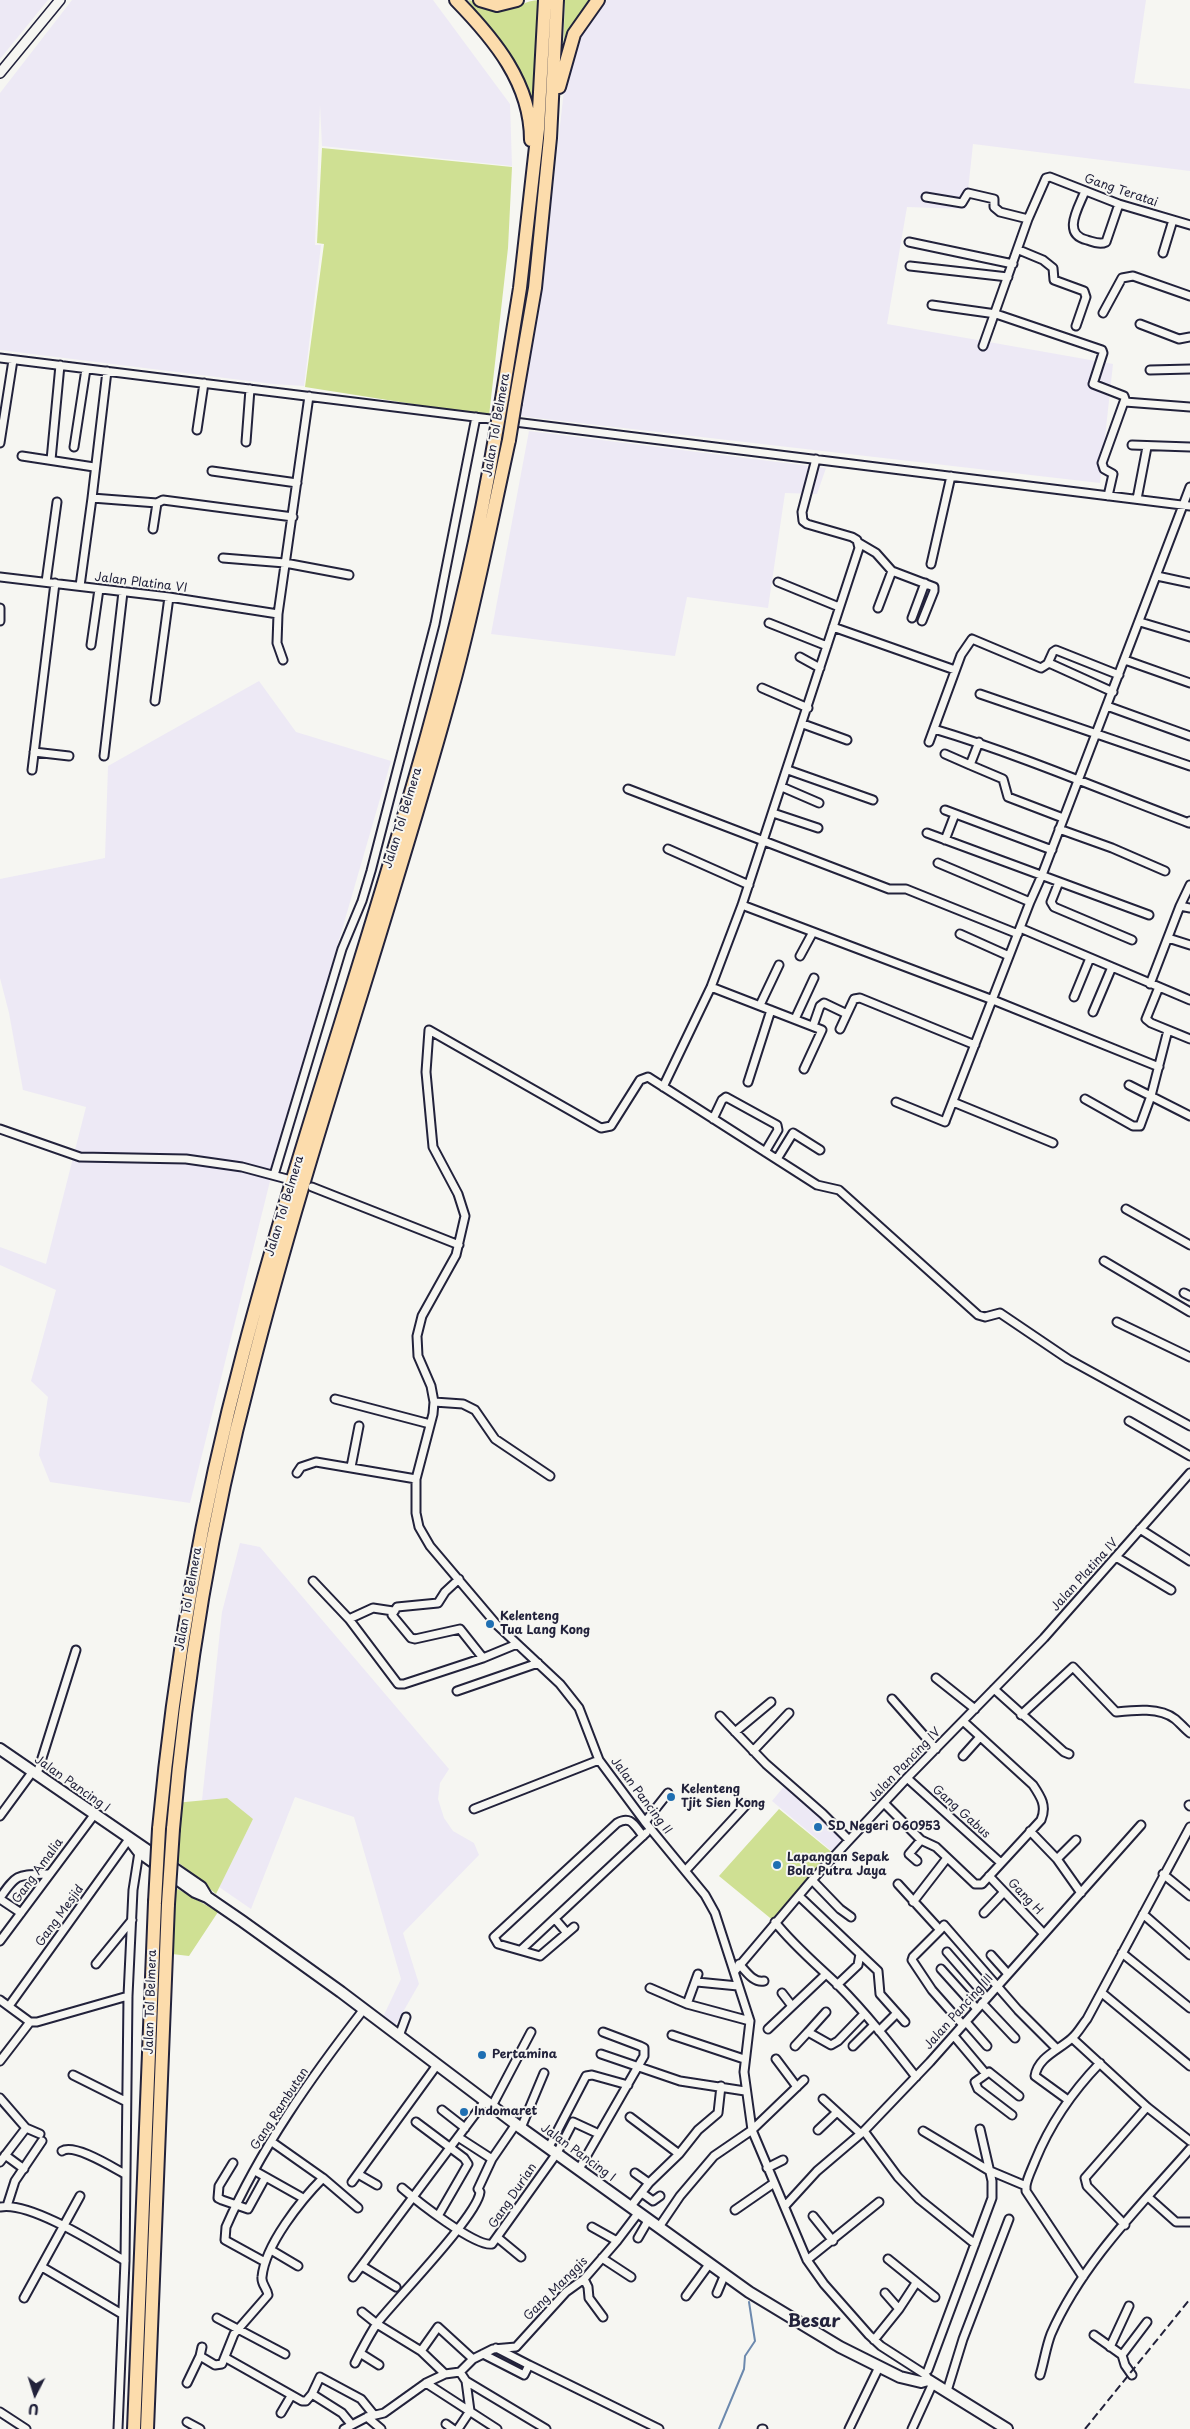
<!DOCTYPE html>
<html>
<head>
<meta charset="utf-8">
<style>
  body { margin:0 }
  #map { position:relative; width:1190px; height:2429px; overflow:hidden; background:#f6f6f2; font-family:"Playpen Sans",sans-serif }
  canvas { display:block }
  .north { position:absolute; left:10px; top:2369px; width:50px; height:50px; -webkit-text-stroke:4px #f6f6f2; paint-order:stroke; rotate:185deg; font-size:14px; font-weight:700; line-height:20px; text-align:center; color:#22223b }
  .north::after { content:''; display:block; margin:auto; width:18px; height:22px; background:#22223b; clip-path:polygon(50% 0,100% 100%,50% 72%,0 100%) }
</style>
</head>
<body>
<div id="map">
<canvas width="1190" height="2429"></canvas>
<div class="north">U</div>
</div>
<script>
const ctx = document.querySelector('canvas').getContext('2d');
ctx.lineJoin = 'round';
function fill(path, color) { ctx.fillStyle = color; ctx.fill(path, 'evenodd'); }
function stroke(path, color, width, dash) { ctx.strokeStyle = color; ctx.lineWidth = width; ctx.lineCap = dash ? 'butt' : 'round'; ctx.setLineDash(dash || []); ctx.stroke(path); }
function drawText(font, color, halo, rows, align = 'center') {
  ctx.font = font + ' "Playpen Sans",sans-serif'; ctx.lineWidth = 4; ctx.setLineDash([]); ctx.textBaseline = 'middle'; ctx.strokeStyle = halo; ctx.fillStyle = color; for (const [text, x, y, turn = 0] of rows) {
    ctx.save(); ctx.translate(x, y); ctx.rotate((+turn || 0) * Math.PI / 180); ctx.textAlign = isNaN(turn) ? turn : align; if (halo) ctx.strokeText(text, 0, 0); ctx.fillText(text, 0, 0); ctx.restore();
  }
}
const built = new Path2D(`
  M0,0H48L0,59Z
  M72,0H433L510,104L512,166L322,146L320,105L315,245H321L304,386L273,384L0,350V93Z
  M607,0H1146L1134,83L1190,89V171L973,144L966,209L907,207L887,324L1113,364L1100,483L519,416L542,287L566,72L580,30Z
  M529,431L826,468L817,494L785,493L768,608L687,597L675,656L491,634Z
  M259,681L296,732L391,761L276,1157L190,1503L50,1482L39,1455L48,1397L31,1381L56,1290L0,1265V1247L46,1264L86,1107L23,1090L9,1013L0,978V879L105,858L108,766Z
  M240,1543L260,1547L449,1769L440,1783L438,1799L444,1818L453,1831L474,1843L479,1855L403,1933L419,1984L395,2026L383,2017L401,1979L354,1817L295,1797L251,1909L219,1887L253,1819L202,1800L222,1612Z
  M786,1784L846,1840L834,1853L772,1801Z`);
const green = new Path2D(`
  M468,0C476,0 486,9 498,10C516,11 523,0 540,0L533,111L504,50Z
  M565,0H593L563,50Z
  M322,148L512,167L508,248L489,416L305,387L324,244L317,243Z
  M227,1798L253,1819L216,1894L178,1862L175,1803Z
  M779,1809L834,1854L775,1922L719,1876Z
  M176,1888L218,1912L189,1956L172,1954Z`);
const stream = new Path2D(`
  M719,2429L744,2369L745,2356L755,2341L749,2302`);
const minor = new Path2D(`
  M1085,191C1079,207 1061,234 1087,240C1094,242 1100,245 1106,242L1119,204
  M926,197L962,203L968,193L994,199V207L1000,212L1028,219
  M909,242L1013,264
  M1019,250L1043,260L1053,268L1054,280L1084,291L1086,297L1076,326
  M1163,253L1173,220
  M910,266L1008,277
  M932,305L996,314L1102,350L1103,353L1093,384L1124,396L1125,399L1102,463L1104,469L1113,474L1108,496
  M1103,313L1122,278L1133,276L1190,296
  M1140,324L1179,339L1190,337
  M983,346L1028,219L1046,178L1050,177L1119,204L1190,225
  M0,358L1190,506
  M1150,370L1190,369
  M1125,402L1190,407
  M197,430L204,383
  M246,442L250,389
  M0,443L13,360
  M1132,445L1190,447
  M74,447L86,369
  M22,456L94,467
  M51,460L60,365
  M212,471L297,483
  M92,498L107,371
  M1137,499L1147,447
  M153,529L157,503L163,500L293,517
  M859,543L876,553L892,571L934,587V591L922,621
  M223,558L285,563L349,575
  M931,564L951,476
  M1157,576L1190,583
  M0,577L169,597L278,614
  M46,582L57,502
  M778,582L839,607
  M80,586L92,498L157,503
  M0,608V621
  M878,608L892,571
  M912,618L925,583
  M1140,622L1190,637
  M769,623L827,646
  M833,627L955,670
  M91,645L99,589
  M800,657L820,668
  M283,660L277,643L278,614L309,396
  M1125,660L1190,683
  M1048,663L1053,652L1056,650L1119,675
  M762,688L808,708
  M980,694L1190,766
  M155,701L169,597
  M1107,706L1190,736
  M803,724L847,740
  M934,729C1021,755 1104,791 1189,823L1190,821
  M929,742L961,655L972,639L1041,668L1049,663L1113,692
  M34,752L69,756
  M945,754L970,765L979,742
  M104,756L123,592
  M970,765L1003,779L1008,797L1063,818
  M32,770L55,583
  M788,770L873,800
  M782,787L819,803
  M628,789L889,889H906L1018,934
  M945,810L1052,850
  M773,813L818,828
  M1059,829L1112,848L1165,871
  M927,833L1149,915
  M945,840L955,814
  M668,849L749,885
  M938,863L1030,902
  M1059,882L1051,902L1054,907L1132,940
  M742,905L993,1000L1159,1067
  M1180,906L1190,885
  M1020,928L1190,1000
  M960,934L1009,956
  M1168,938L1190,945
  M800,956L813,932
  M1150,984L1180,906L1190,908
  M711,987L822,1030L804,1069
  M1159,987L1146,1019L1151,1023L1190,1039
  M1074,997L1090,958
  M760,1005L779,965
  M1093,1012L1112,967
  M795,1019L814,978
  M813,1026L820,1006L824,1003L847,1014
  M840,1029L854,999L860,998L975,1045
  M748,1082L771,1010
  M1129,1085L1190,1116
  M663,1087L711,987L742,905L859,548L857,540L852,537L807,524L803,521L802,512L816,459
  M1085,1099L1133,1126H1140L1151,1096L1168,1030
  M896,1102L945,1122L946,1119L1030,902L1042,875L1190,487
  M953,1102L1053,1143
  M713,1119L722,1100L726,1097L777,1125L778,1130L765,1152
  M0,1129L80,1157L186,1159L242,1167L287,1179
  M777,1159L793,1133L820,1150
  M274,1175L342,949L362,901L371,871L435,624L476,417
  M312,1187L459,1245
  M1126,1209L1190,1245
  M1104,1261L1190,1312
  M1184,1293L1190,1296
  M1117,1322L1190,1357
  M335,1399L430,1424
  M434,1402L463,1404L475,1410L495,1439L550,1476
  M1129,1421L1190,1456
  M351,1467L359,1426
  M297,1473L301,1467L316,1462L416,1479
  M1140,1529L1190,1561
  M1116,1557L1171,1590
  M459,1579L445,1592L438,1603L397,1607L392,1615L411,1638L415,1639L460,1629L483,1658L517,1644
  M313,1581L349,1619L373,1608L393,1611
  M349,1619L398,1684H404L483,1658
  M936,1678L975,1709
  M994,1689L1064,1752L1069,1754
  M457,1691L538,1663
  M892,1699L936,1749
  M1021,1715L1073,1667L1116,1712C1134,1710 1160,1707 1175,1719C1180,1723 1185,1729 1190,1733
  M720,1716L766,1764L823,1814L849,1840
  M735,1732L771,1702
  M753,1751L789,1713
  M963,1756L980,1737
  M37,1774L76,1650
  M907,1778L1001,1863
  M884,1803L921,1840L936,1847L975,1884H982L1041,1820C1047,1806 1041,1797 1033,1785L963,1721
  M1189,1805L1190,1806
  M474,1809L599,1760
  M0,1816L33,1771
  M645,1822L668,1793
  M1030,1831L1057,1859L1081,1893
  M1057,1859L1076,1840
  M917,1861L909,1854L921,1840
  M686,1870L747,1804
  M1163,1874L1190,1896
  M989,1876L1044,1934
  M812,1880L840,1909L851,1917
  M898,1884L940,1930L944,1925L1018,2010L1057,2049
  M799,1896L878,1971L880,1994L905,2022
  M0,1898C17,1873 18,1875 48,1874
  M0,1899L21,1913
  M913,1902L947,1858
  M984,1913L1004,1892
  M1143,1914L1190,1955
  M555,1919L567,1933
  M775,1922C794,1946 816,1964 838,1985C866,2013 891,2045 916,2077
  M574,1927L540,1956L498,1944L494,1937L617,1823C631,1815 634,1825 643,1836
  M940,1930L913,1957L912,1960L932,1990L963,2025
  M0,1941L94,1815
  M521,1950L646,1833
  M947,1952L987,1998
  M1122,1953L1190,2008
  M991,1955L1008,1974
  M96,1964L132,1920
  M739,1964C746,1971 753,1983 764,1981
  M941,1969L977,2009
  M735,1971L812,1880L907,1778L1044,1638L1190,1473
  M697,1982L738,1986
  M837,1985L858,1965L860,1954
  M650,1988L687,2004L750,2021
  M782,1993L792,2006
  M1102,1993L1190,2066
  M0,2000L30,2022H37L128,1996
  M982,2003L1015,2038
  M687,2004L698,1974
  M9,2006L129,1839
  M826,2012L808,2032L831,2045L838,2041L864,2014
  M966,2022L987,2046
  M768,2029L825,1975
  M879,2031L897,2013
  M672,2035L744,2059
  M399,2036L406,2017
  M954,2036L986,2074
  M1072,2038L1147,2107L1190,2141
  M795,2046L808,2032
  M853,2046L874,2025
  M601,2054L680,2081L745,2091
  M776,2059L797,2087
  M0,2061L30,2022
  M73,2075L125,2101
  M0,2098L26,2128L40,2134
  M823,2099L860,2133
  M1068,2100L1035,2076C1038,2057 1059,2050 1072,2038C1078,2033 1082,2025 1087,2019L1190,1827
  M492,2106L531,2032
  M442,2110L465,2128
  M1012,2115L978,2089L975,2082L989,2072L1019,2096
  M630,2117L679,2154
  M416,2122L464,2158L468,2164L438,2216
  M521,2128L544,2073
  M818,2130L837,2112
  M864,2131L898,2177L919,2199L975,2244
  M923,2131L988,2170L1026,2186
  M458,2137L492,2159
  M549,2147L586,2076L592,2075L628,2085
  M62,2151C74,2143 112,2167 125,2174
  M5,2155L24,2169
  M0,2162L26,2128
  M233,2163L219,2186L218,2198L222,2200L248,2209L265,2178
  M767,2168L783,2160
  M579,2169L644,2056V2048L640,2046L603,2032
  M255,2171L303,2198
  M635,2173L649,2183
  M358,2174L377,2185
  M323,2178L358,2208
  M352,2182L437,2065
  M402,2188C417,2201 475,2247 492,2244L557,2153L573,2122L599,2134
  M642,2193L653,2201L660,2196
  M1148,2197L1176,2222H1190
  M7,2206L15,2181L42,2141
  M631,2206L649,2183L679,2154L698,2130L718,2113L721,2086
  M785,2206L817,2171L864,2131L930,2062L1141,1825
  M0,2207C30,2201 98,2245 125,2261
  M735,2210L774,2183
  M813,2216L833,2241
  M1125,2225L1087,2186L1085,2178L1147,2107
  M592,2227L617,2241
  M659,2227L680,2196L714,2156L752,2130L804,2080
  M498,2238L521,2257
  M638,2238L649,2219
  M271,2250L298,2266
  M602,2258L631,2277
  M888,2259L935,2297
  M807,2260L879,2202
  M265,2262L225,2240L226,2227C260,2149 312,2076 364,2009
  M362,2266L396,2287
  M42,2267L122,2314
  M353,2277L485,2101
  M1083,2277L1026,2191V2186C1027,2178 1032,2169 1035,2161C1050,2124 1072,2092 1100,2063
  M584,2279L588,2287L589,2298L603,2317
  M717,2293L725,2274
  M885,2293L899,2309
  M686,2296L710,2263
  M24,2298L80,2196
  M362,2312L377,2324L421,2351L445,2374
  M217,2318L285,2354
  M1094,2335L1122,2355L1147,2322
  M874,2340L899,2309L916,2283
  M1110,2347L1129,2306
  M496,2348L529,2365
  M421,2351L438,2327L473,2359
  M360,2353L379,2365
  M483,2354L524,2375L529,2365L659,2429
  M1122,2355L1125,2365L1132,2375
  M200,2356L215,2365L222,2364L234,2334L268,2295C267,2288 261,2284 262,2277C265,2245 301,2200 323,2178L272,2142
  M226,2358L302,2401H306L312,2394L342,2413L351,2424
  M355,2363C362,2349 369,2335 378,2322C397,2298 478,2215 480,2192L478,2189L492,2159L516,2124
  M928,2370L992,2198V2181L980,2129
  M460,2372L466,2381L546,2429
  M1040,2375C1044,2362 1046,2347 1051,2334C1082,2263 1140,2206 1190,2149
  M928,2380L926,2375L881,2346L869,2335L824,2284L807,2260L752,2130L744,2072L750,2021L715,1913L705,1895L645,1822L599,1760L579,1708L560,1684L497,1625L430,1546L419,1527L416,1513V1479L433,1414L434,1402L431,1386L418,1356L417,1336L422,1316L456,1255L465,1216L458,1194L433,1147L426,1072L429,1030L601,1128L611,1126L640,1080L648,1077L817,1185L839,1190L978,1315L985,1317L1000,1313L1068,1359L1190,1426
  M187,2383L200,2356L202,2347
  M426,2383L497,2429
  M947,2391L963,2339L1009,2219
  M312,2394L320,2377L361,2399L374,2415
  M0,2412L26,2429
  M281,2413L291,2396
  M367,2417L381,2429
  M187,2422L200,2429
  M446,2424L453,2429
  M118,2429L125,2261L128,1996L133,1890L139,1852
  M344,2429L367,2417L384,2413L426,2383L445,2374L460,2372L473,2359L493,2349L516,2347L566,2292L584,2279L617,2241L639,2212
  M458,2429L470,2411L466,2381
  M762,2429H763
  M849,2429L879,2367
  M912,2429L933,2383`);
const tertiary = new Path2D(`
  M0,73L60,0`);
const secondary = new Path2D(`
  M0,1749L201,1887L207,1897
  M129,1839L139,1852L195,1892L207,1897L242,1921L341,1992L521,2128L749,2292L840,2347L900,2377L921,2382L928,2380L1007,2429`);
const motorway = new Path2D(`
  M456,0C494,39 531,83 531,140
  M480,0L497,5L517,0
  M559,87L574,34L598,0
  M502,399L520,288L538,129L545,0
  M515,403L535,288L550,138L557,0
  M159,1829C174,1668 201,1511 243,1354C324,1048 442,751 495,438
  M173,1829C186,1676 211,1524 250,1376C309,1143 390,917 453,685C475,604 491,522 509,440
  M134,2429L155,1902
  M147,2429L168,1904`);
const rail = new Path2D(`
  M1085,2429L1190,2299`);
const motorwayBridge = new Path2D(`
  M495,438L502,399
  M509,440L515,403
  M155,1902L159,1829
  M168,1904L173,1829`);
const markers = [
  [490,1624,5,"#1f6fb2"],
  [671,1797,5,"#1f6fb2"],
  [818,1827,5,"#1f6fb2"],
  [777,1865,5,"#1f6fb2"],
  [482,2055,5,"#1f6fb2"],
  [464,2112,5,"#1f6fb2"]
];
const streetNames = [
  ["Gang Teratai",1121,191,19],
  ["Jalan Tol Belmera",497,425,-80],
  ["Jalan Platina VI",141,583,7],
  ["Jalan Tol Belmera",403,818,-73],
  ["Jalan Tol Belmera",285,1206,-73],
  ["Jalan Platina IV",1085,1575,-48],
  ["Jalan Tol Belmera",189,1599,-80],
  ["Jalan Pancing IV",905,1765,-46],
  ["Jalan Pancing I",72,1784,35],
  ["Jalan Pancing II",641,1796,53],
  ["Gang Gabus",961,1812,42],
  ["Gang Amalia",38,1871,-54],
  ["Gang H",1025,1897,46],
  ["Gang Mesjid",60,1916,-54],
  ["Jalan Tol Belmera",151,2002,-88],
  ["Jalan Pancing III",959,2012,-48],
  ["Gang Rambutan",280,2109,-57],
  ["Jalan Pancing I",578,2153,36],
  ["Gang Durian",513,2196,-56],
  ["Gang Manggis",556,2289,-45]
];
const poiNames = [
  ["Kelenteng",500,1617],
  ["Tua Lang Kong",500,1631],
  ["Kelenteng",681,1790],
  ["Tjit Sien Kong",681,1804],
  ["SD Negeri 060953",828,1827],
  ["Lapangan Sepak",787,1858],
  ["Bola Putra Jaya",787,1872],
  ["Pertamina",492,2055],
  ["Indomaret",474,2112]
];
const districtNames = [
  ["Besar",814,2322]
];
fill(built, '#ede9f5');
fill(green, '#cfe093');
stroke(stream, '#6c89ae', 2);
stroke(minor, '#22223b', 11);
stroke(tertiary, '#22223b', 12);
stroke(secondary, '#22223b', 14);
stroke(motorway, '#22223b', 16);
stroke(minor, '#f6f6f2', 7);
stroke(tertiary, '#f6f6f2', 9);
stroke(secondary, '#f6f6f2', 10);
stroke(motorway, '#fcdcac', 12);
stroke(rail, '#22223b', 2, [8, 4]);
stroke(motorwayBridge, '#22223b', 16, []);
stroke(motorwayBridge, '#fcdcac', 12);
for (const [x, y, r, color] of markers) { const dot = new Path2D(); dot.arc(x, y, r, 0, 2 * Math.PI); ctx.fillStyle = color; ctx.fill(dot); stroke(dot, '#f6f6f2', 2); }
drawText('12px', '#22223b', '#f6f6f2', streetNames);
drawText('bold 12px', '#22223b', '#f6f6f2', poiNames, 'left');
drawText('bold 18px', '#22223b', '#f6f6f2', districtNames);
</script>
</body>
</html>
